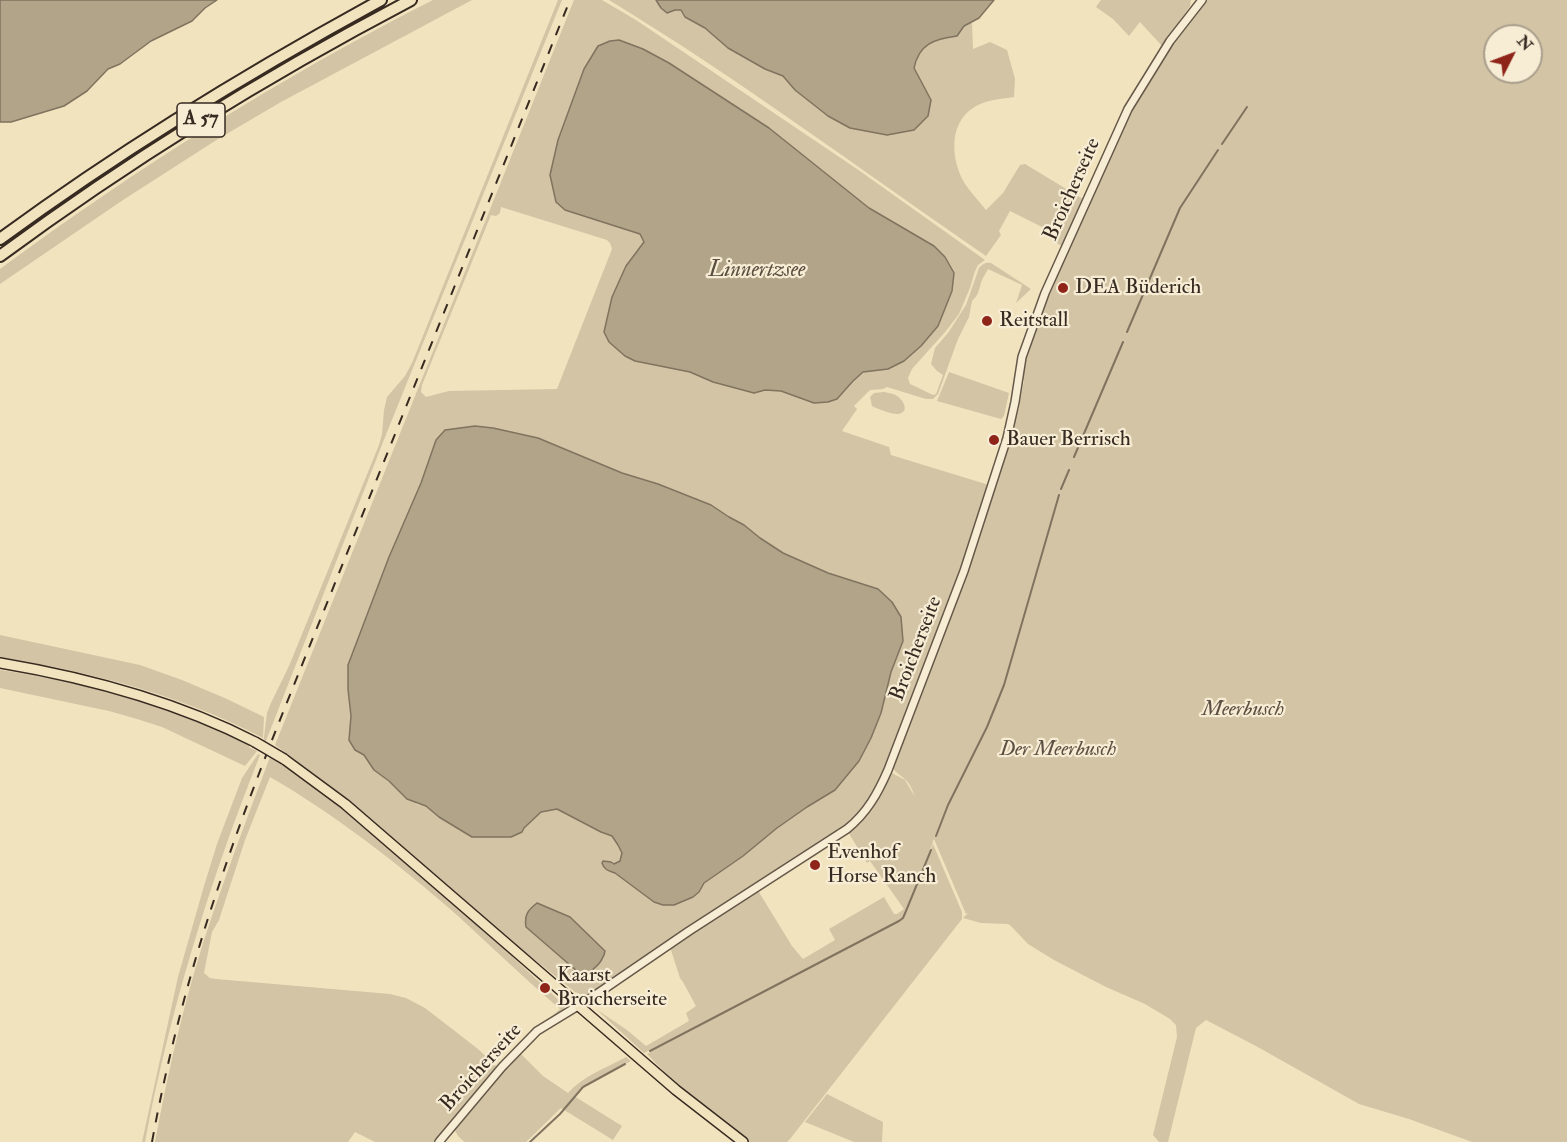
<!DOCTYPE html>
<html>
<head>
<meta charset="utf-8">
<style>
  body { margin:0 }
  #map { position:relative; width:1567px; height:1142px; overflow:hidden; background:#f2e3bf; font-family:"IM FELL Double Pica",serif }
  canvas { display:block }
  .north { position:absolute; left:1483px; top:24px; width:60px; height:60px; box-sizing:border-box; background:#f7edd5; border:2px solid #aa9f8d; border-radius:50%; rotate:48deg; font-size:16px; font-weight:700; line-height:24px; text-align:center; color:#362a21 }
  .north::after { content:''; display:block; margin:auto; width:21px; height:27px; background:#8f2418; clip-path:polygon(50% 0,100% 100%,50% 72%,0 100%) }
</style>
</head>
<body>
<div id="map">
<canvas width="1567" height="1142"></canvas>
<div class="north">N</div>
</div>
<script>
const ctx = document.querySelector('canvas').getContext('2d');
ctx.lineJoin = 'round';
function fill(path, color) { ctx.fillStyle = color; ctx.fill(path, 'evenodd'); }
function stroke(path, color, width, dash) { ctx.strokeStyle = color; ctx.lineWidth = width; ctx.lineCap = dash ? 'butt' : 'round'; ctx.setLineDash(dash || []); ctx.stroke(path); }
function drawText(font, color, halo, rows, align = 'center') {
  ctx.font = font + ' "IM FELL Double Pica",serif'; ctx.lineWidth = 4.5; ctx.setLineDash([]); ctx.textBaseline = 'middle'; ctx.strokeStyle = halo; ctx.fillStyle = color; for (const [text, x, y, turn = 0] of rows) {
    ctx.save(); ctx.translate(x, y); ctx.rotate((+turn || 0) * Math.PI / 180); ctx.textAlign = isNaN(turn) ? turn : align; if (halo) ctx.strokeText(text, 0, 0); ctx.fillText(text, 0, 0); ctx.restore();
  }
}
const green = new Path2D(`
  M433,0H472L281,102L218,139L123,200L0,284V269C137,168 281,77 433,0Z
  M558,0H562L385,437L264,746L263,745L267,713L271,703L289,666L379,445L382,434L384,410L387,397L405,376L412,363Z
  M574,0H602L636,20L857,169L985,260L978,265L975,271L970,288L959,314L946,331L912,369L908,378L910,384L933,395L936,394L943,375L937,371L931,364L935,348L948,333L966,305L979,268C983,264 985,262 991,263L1031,289L1016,303L1022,285L988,269C986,274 982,278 981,283C979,290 978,296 972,301L969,317L958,339L938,394L933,399H926L887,387L883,389L870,390L854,406L857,409L842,431L889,447L891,455L989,485L950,604L879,783L863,810L845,827L667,941L615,978L585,996L575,992L509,939L348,800L275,745ZM619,40L643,49L669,63L769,128L869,208L933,246L952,291L938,326L921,346L904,361L888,369L863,372L853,381L837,399L814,403L781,391L765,390L753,393L713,382L690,372L670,367L604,332L612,297L645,242L641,234L585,216L556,202L550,175L558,140L584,69ZM501,207L607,240L610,243L612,249L557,389L449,391L426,397L421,392L422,385L491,215L496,216L500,213ZM475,426L493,428L538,438L622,473L658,484L711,505L729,517L744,525L760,538L783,553L828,573L878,589L903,641L891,672L881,713L871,738L859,761L835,790L807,807L777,828L743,856L704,883L699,892L693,897L674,905L626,882L615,873L608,871L603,867L602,863L606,861L614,864L620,861L622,853L618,845L612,836L601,832L557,809L541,812L524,828L511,836L472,837L439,817L426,806L417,804L374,770L364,755L349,740L351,716L348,689V665L389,557L421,483L436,440L445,430ZM570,917L583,930L604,958L597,966L586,975L578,972L552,949Z
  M609,0H656L661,8L681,9L685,17L705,28L728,48L765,69L783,76L795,90L828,116L850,128L931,100L914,68C920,44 934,39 957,36L964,26L972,22L973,49L990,42L1007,50L1015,79L1014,97C1001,99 984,100 973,108C948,124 951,161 965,184C971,193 979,201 986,210L1003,193L1020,165L1025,164L1083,199L1063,247L1044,235L1046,229L1010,211L999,231L1001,235L986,256C861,170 739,79 609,0Z
  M1101,0H1191L1190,6L1162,46L1140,22L1129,36L1113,19L1096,7Z
  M1204,0H1567V1142H1472L1409,1119L1359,1104L1256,1046L1206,1020L1196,1028L1168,1142H1159L1153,1135L1177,1037L1176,1025L1170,1019L1145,1004L1106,987L1054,960L1028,944L1011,926L1008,924L981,923L963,918L968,913L966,914L934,839L933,841L932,839L933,842L910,902L933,844L962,912V919L790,1139L787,1142H750L681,1089L647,1054L711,1020L710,1019L644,1053L596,1009L627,1030L646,1046L689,1021L686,1013L696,1006L683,982L680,978L670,947L757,889L792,946L803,959L835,940L829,929L884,897L894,914H897L904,909L870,861L867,863L848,832L890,774L892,773L905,780L915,797C908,777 905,781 892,768L967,574L1014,428L1016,413L1018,412L1024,381C1018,364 1037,320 1045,303C1049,294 1057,282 1057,272L1126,120L1160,60ZM1495,36H1531V72H1495Z
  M949,372L1009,393L1004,416L1001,419L937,401Z
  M884,392C888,393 893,393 897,396C903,400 910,411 899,414C893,415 878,409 872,406L870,397L874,393Z
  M0,635L140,665L182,680L227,699L264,717L263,738C181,695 91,672 0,657Z
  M0,670C86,683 172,705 249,745V747L257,751L245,766L162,727L137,719L109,711L0,688Z
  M258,754L260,755C210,881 170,1009 145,1142H142L178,977L204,886L217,844L242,778Z
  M270,757L311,784L346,811L504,949L565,1006L564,1010L537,1029L535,1027L551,1017L560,1009C525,979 492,947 458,916C401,866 336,815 270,777L245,840L219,920L212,932L204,973L210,978L216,979L390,994L406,998L425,1008L478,1049L498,1068L436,1142H375L355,1132L348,1142H155C169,1066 187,989 212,916C230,863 250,810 270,757Z
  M519,1052L543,1076L568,1093C583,1076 606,1068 626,1057L631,1061L583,1086L574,1096L622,1126L613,1140L561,1108L526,1142H465C459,1138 456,1134 454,1127Z
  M827,1094L883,1122L882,1142H854L805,1122Z`);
const water = new Path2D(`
  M0,0H217L205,8L192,21L151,41L120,64L108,69L87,91L64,106L11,122H0Z
  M656,0H994L979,18L964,26L957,36C934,39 919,44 914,68L931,100L928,116L914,130L887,135L850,128L828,116L795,90L783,76L765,69L728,48L705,28L685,17L681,10H675L667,13L661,8Z
  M619,40L643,49L669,63L769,128L869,208L934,246L945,257L954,273L952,291L938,326L921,346L904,361L888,369L863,372L853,381L837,399L828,402L814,403L781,391L765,390L754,393L713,382L690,372L635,361L625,356L609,342L604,332L612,297L626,266L644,242L640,234L565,210L556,202L550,175L558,140L584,69L598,46L610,41Z
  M475,426L493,428L538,438L622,473L658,484L711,505L729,517L744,525L760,538L783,553L828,573L878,589L892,602L901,617L903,641L891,672L881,713L871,738L859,761L835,790L807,807L777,828L743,856L704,883L699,892L693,897L674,905H663L654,902L615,873C609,871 604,870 602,863L603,861L611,862L614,864L620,861L622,853L618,845L612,836L601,832L557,809L541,812L524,828L522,832L511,837H472L439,817L426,806L407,799L389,781L374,770L364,755L355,750L349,740L351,716L348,689V665L389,557L421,483L436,440L445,430Z
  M537,903L570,917L605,951C603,962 595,968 586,975L578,972L526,927C524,915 528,910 537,903Z`);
const stream = new Path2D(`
  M1222,144L1247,107
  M1127,332L1180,208L1218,150
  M1074,457L1123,342
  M1061,489L1069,470
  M936,836L948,805L987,727L1004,685L1059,495
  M650,1051L899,921L903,918L906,911L931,850
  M530,1142L560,1114L583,1087L625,1064`);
const minor = new Path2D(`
  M439,1142L502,1067L537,1031L591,998L689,931L847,829C867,813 878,793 888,770L964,571L1007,438L1015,402L1022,357L1045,293L1128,109L1170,41L1202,0`);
const major = new Path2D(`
  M0,663C89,678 175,701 255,742
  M284,759L345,804L676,1090L743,1142`);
const highway = new Path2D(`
  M0,239C121,150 249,72 381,0
  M0,256C130,160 268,75 411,0`);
const rail = new Path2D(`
  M152,1142C168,1054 191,967 220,882C255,777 298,676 339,573C416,382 493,191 570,0`);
const majorBridge = new Path2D(`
  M255,742L284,759`);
const markers = [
  [1063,288,6,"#8f2418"],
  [987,321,6,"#8f2418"],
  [994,440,6,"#8f2418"],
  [815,865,6,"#8f2418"],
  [545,988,6,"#8f2418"]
];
const shields = [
  [201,120,48]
];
const shieldNames = [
  ["A 57",201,120]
];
const streetNames = [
  ["Broicherseite",1073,190,-66],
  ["Broicherseite",917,649,-69],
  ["Broicherseite",482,1068,-48]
];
const poiNames = [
  ["DEA Büderich",1075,288],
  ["Reitstall",999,321],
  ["Bauer Berrisch",1006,440],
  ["Evenhof",827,853],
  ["Horse Ranch",827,877],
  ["Kaarst",557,976],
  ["Broicherseite",557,1000]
];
const parkNames = [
  ["Meerbusch",1243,710],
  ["Der Meerbusch",1058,750]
];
const waterNames = [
  ["Linnertzsee",757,271]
];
fill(green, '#d2c4a4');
fill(water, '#b2a489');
stroke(water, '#80735f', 1.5);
stroke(stream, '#80735f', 2);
stroke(minor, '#655848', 10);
stroke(major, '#362a21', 12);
stroke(highway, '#362a21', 14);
stroke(minor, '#f7edd5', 7);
stroke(major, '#f2e3bf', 9);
stroke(highway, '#f2e3bf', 10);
stroke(rail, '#362a21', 2, [10, 10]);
stroke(majorBridge, '#362a21', 12, []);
stroke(majorBridge, '#f2e3bf', 9);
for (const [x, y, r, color] of markers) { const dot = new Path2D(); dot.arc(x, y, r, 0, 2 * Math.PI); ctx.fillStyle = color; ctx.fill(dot); stroke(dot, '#f7edd5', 2); }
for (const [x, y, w] of shields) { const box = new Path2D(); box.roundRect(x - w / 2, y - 17, w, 34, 4.5); ctx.fillStyle = '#f7edd5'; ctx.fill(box); stroke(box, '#362a21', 1.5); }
drawText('bold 20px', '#362a21', null, shieldNames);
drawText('21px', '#362a21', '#f7edd5', streetNames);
drawText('21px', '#362a21', '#f7edd5', poiNames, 'left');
drawText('italic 21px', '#5d5042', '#f7edd5', parkNames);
drawText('italic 22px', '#5b4f40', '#f7edd5', waterNames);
</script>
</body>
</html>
